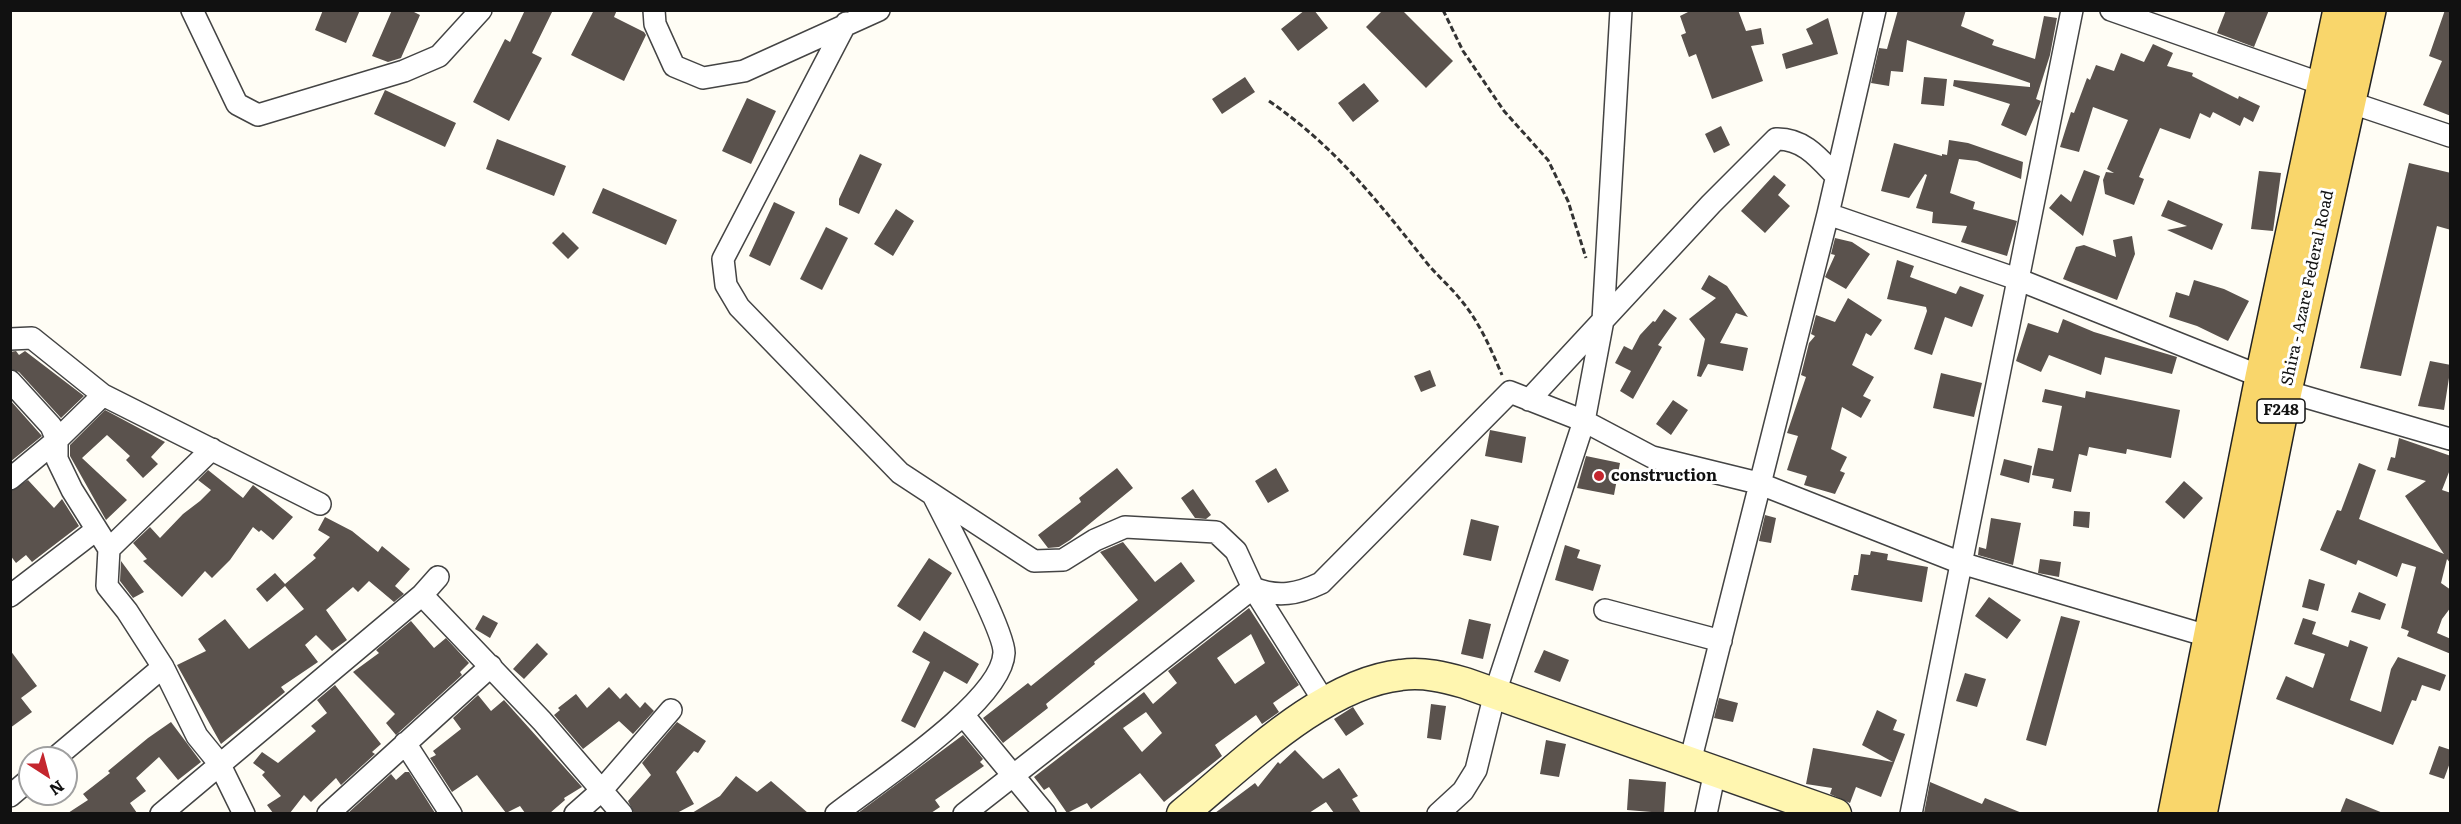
<!DOCTYPE html>
<html>
<head>
<meta charset="utf-8">
<style>
  body { margin:0 }
  #map { position:relative; width:2461px; height:824px; overflow:hidden; background:#fffdf5; font-family:Literata,serif }
  canvas { display:block }
  .frame { position:absolute; inset:0; border:12px solid #111; pointer-events:none }
  .north { position:absolute; left:18px; top:746px; width:60px; height:60px; box-sizing:border-box; background:#fff; border:2px solid #a0a0a0; border-radius:50%; rotate:144deg; font-size:16px; font-weight:700; line-height:24px; text-align:center; color:#111 }
  .north::after { content:''; display:block; margin:auto; width:21px; height:27px; background:#c4262e; clip-path:polygon(50% 0,100% 100%,50% 72%,0 100%) }
</style>
</head>
<body>
<div id="map">
<canvas width="2461" height="824"></canvas>
<div class="frame"></div>
<div class="north">N</div>
</div>
<script>
const ctx = document.querySelector('canvas').getContext('2d');
ctx.lineJoin = 'round';
function fill(path, color) { ctx.fillStyle = color; ctx.fill(path, 'evenodd'); }
function stroke(path, color, width, dash) { ctx.strokeStyle = color; ctx.lineWidth = width; ctx.lineCap = dash ? 'butt' : 'round'; ctx.setLineDash(dash || []); ctx.stroke(path); }
function drawText(font, color, halo, rows, align = 'center') {
  ctx.font = font + ' Literata,serif'; ctx.lineWidth = 6; ctx.setLineDash([]); ctx.textBaseline = 'middle'; ctx.strokeStyle = halo; ctx.fillStyle = color; for (const [text, x, y, turn = 0] of rows) {
    ctx.save(); ctx.translate(x, y); ctx.rotate((+turn || 0) * Math.PI / 180); ctx.textAlign = isNaN(turn) ? turn : align; if (halo) ctx.strokeText(text, 0, 0); ctx.fillText(text, 0, 0); ctx.restore();
  }
}
const building = new Path2D(`
  M323,10H360L346,43L315,30Z
  M392,10H410L420,15L401,58L388,62L372,56Z
  M525,10H553L532,53L542,58L509,121L473,102L505,39L510,42Z
  M594,10H617L614,17L644,32L646,35L624,81L571,55Z
  M1305,10H1314L1328,28L1298,51L1281,29Z
  M1383,10H1402L1453,61L1426,88L1366,27Z
  M1692,10H1738L1746,31L1761,28L1764,44L1751,46L1763,81L1712,99L1696,54L1689,57L1681,35L1686,33L1680,16Z
  M1898,10H1966L1961,26L1994,40L1992,45L2035,59L2044,16L2057,18L2050,55L2036,99L2041,101L2026,136L2001,125L2010,104L1953,86L1954,80L2030,87V83L1907,40L1903,72L1891,71L1889,86L1871,83L1879,48L1887,49Z
  M2226,10H2269L2254,47L2217,33Z
  M2445,10H2451V116L2423,105L2442,61L2429,56Z
  M1828,18L1838,54L1786,69L1782,54L1813,44L1806,29Z
  M2153,44L2173,53L2167,66L2193,73L2192,76L2238,99L2239,96L2260,106L2253,122L2244,117L2240,126L2213,112L2210,118L2200,113L2190,139L2160,128L2139,177L2144,179L2134,205L2105,194L2103,180L2106,172L2114,173L2107,169L2128,120L2093,107L2079,152L2060,147L2071,112L2074,113L2087,78L2090,80L2096,65L2114,71L2121,53L2144,62Z
  M1245,77L1255,92L1222,114L1212,99Z
  M1924,77L1947,79L1944,106L1921,104Z
  M1364,83L1379,101L1353,122L1338,103Z
  M385,90L456,123L445,147L374,114Z
  M747,98L776,111L751,164L722,151Z
  M1721,126L1730,145L1714,153L1705,134Z
  M497,139L566,166L554,196L486,169Z
  M1949,140L1968,143L2023,162L2021,179L1977,161L1959,159L1950,193L1975,202L1973,209L2017,221L2007,256L1961,242L1967,226L1932,223L1933,212L1916,208L1927,175L1925,174L1909,198L1881,191L1894,143L1942,156V154L1947,155Z
  M860,154L882,164L859,214L839,205V199Z
  M2409,163L2451,173V230L2437,226L2401,376L2360,368Z
  M2084,170L2100,176L2083,236L2049,208L2061,194L2071,202Z
  M2259,171L2281,173L2273,231L2251,229Z
  M1774,175L1786,185L1778,195L1790,206L1765,233L1741,211Z
  M603,188L677,220L666,245L592,213Z
  M2168,200L2223,224L2212,250L2167,230L2187,226L2161,216Z
  M774,202L795,212L770,266L749,256Z
  M896,209L914,221L893,256L874,244Z
  M826,227L848,238L822,290L800,279Z
  M563,232L579,248L568,259L552,243Z
  M2132,236L2135,254L2117,300L2063,279L2076,247L2084,245L2116,257L2113,240Z
  M1835,238L1852,242L1870,254L1846,289L1825,277L1835,255L1831,254Z
  M1897,260L1914,266L1910,277L1956,294L1960,286L1984,295L1972,327L1945,317L1932,355L1914,349L1927,311L1926,307L1887,299Z
  M1709,275L1727,286L1748,317L1736,313L1720,343L1748,348L1743,371L1708,364L1701,377L1697,376L1705,339L1689,319L1716,298L1701,289Z
  M2194,280L2224,289L2249,301L2228,341L2197,326L2169,317L2176,292L2189,296Z
  M1848,298L1882,320L1871,336L1866,333L1852,365L1874,377L1863,396L1871,400L1861,418L1842,407L1831,449L1847,457L1840,471L1845,473L1835,494L1804,485L1807,476L1787,470L1798,436L1787,433L1806,377L1801,375L1809,343L1815,336L1811,334L1816,315L1835,322Z
  M1664,309L1677,318L1658,345L1662,347L1633,399L1620,391L1631,371L1615,363L1624,346L1632,350L1640,335L1653,321L1655,322Z
  M2063,319L2094,332L2177,357L2172,374L2105,357L2101,375L2049,355L2041,372L2016,361L2028,323L2058,333Z
  M16,351L19,355L25,351L84,396L61,418L19,372L10,369V352Z
  M2430,361L2451,365L2444,410L2418,406Z
  M1430,370L1436,386L1421,392L1414,376Z
  M1941,373L1982,383L1974,417L1933,408Z
  M2045,389L2085,398L2086,391L2180,410L2171,458L2127,449L2126,454L2089,447L2087,456L2079,454L2071,492L2052,488L2054,479L2032,475L2038,448L2053,451L2062,406L2042,402Z
  M10,400L42,436L10,462Z
  M1673,400L1688,410L1671,435L1656,424Z
  M105,410L165,442L151,457L158,464L143,478L126,460L130,456L107,435L82,458L127,500L106,520L70,456V445Z
  M1490,430L1526,437L1522,463L1485,456Z
  M2399,438L2451,456V467L2442,490L2451,493V564L2447,559L2441,583L2451,590V607L2442,619L2437,633L2451,639V654L2407,636L2409,631L2401,628L2416,567L2402,563L2397,577L2358,560L2356,565L2320,550L2337,510L2341,511L2359,463L2376,470L2359,519L2444,554L2405,496L2426,481L2387,470L2391,457L2395,458Z
  M1586,456L1620,463L1614,495L1577,488Z
  M2004,459L2032,466L2029,483L2000,475Z
  M1117,468L1133,488L1070,540L1059,547L1048,548L1038,535L1081,502L1079,498Z
  M1276,468L1289,491L1268,503L1255,481Z
  M208,470L243,498L253,485L293,517L273,540L261,530L259,532L253,527L230,560L212,578L205,571L182,597L143,561L147,559L133,543L150,527L160,538L183,514L200,501L211,490L198,480Z
  M28,480L54,508L62,499L79,526L32,562L26,555L16,563L10,555V491Z
  M2184,481L2203,498L2184,519L2165,502Z
  M1193,489L1211,515L1206,519L1195,518L1181,498Z
  M2074,511L2090,512L2089,528L2073,526Z
  M1765,515L1776,518L1771,543L1759,541Z
  M325,517L352,531L378,552L382,546L410,569L395,586L404,594L394,602L369,581L358,592L353,587L326,610L347,640L332,651L316,635L305,645L318,662L281,687L285,692L221,744L177,665L206,651L198,639L225,619L249,649L304,609L285,586L267,602L256,589L275,573L285,584L316,558L313,555L330,537L318,530Z
  M1991,518L2021,523L2013,565L1978,555L1979,547L1986,549Z
  M1471,519L1499,526L1491,561L1463,555Z
  M1123,542L1155,582L1181,562L1195,581L1094,662L1095,664L1046,704L1048,708L1003,743L983,718L1028,683L1031,686L1138,600L1100,552Z
  M1565,545L1580,550L1577,558L1601,565L1593,591L1555,580Z
  M1871,551L1888,554L1887,560L1928,567L1922,602L1851,590L1854,575H1858L1861,554L1870,555Z
  M929,558L952,573L920,621L897,606Z
  M2040,559L2061,562L2059,577L2038,573Z
  M121,561L144,592L133,598L120,581Z
  M2309,579L2325,584L2318,611L2302,607Z
  M2359,592L2386,604L2380,620L2351,612Z
  M1989,597L2021,620L2007,639L1975,616Z
  M1249,608L1299,685L1273,703L1279,712L1262,724L1256,715L1215,745L1222,756L1164,802L1140,773L1091,809L1087,803L1067,813L1049,787L1044,790L1034,777L1144,692L1153,704L1177,683L1168,671ZM1251,634L1265,663L1235,684L1217,658ZM1146,712L1162,733L1142,752L1123,728Z
  M483,615L498,623L490,638L475,629Z
  M2061,616L2080,621L2046,746L2026,740Z
  M2303,618L2316,622L2312,634L2348,647L2350,640L2368,647L2350,700L2381,712L2391,669L2398,657L2446,675L2440,691L2422,685L2416,701L2412,700L2393,745L2276,699L2286,676L2313,688L2325,654L2294,644Z
  M1469,619L1491,624L1483,659L1461,654Z
  M411,621L434,648L446,638L469,663L460,672L462,675L396,735L386,723L395,714L353,672L379,653L376,650Z
  M924,631L979,664L967,684L944,671L915,728L901,721L930,662L912,652Z
  M537,643L548,654L524,679L513,669Z
  M10,650L37,686L21,698L32,712L10,728Z
  M1544,650L1569,660L1560,682L1534,672Z
  M1965,673L1986,679L1977,707L1956,701Z
  M335,685L381,744L372,752L375,754L341,785L336,778L311,802L304,795L290,813H273L267,805L281,796L262,775L265,772L253,763L262,752L278,763L316,731L311,726L327,713L317,700Z
  M609,687L620,699L626,693L640,708L645,702L654,711L633,734L619,721L583,749L554,715L560,710L558,708L576,694L587,708Z
  M478,695L491,711L504,700L582,787L564,798L565,800L550,813H525L520,806L506,813L477,775L452,792L430,758L436,755L433,751L461,729L453,718Z
  M1719,698L1738,703L1733,722L1714,718Z
  M1431,704L1446,706L1441,740L1427,738Z
  M1353,707L1364,724L1346,736L1334,719Z
  M1877,710L1897,720L1893,730L1905,734L1881,797L1856,787L1850,803L1830,794L1832,788L1806,784L1813,748L1893,762L1862,745Z
  M171,722L201,762L178,780L159,757L136,778L146,791L130,803L137,813H68L88,800L83,794L110,773L108,771L148,738Z
  M677,722L706,741L698,753L694,751L676,772L694,804L677,813H634L628,801L651,775L642,763Z
  M963,735L983,759L980,762L984,766L935,800L940,807L931,813H858Z
  M1546,740L1566,744L1559,777L1540,774Z
  M2439,746L2451,750V760L2444,779L2429,774Z
  M1295,750L1323,779L1339,768L1358,796L1352,799L1361,813H1334L1326,802L1309,813H1215L1255,783L1258,787L1278,762L1280,764Z
  M405,772H409L435,813H348L391,774L396,780Z
  M736,776L757,792L771,781L808,813H692L720,796Z
  M1629,779L1666,782L1664,813L1627,810Z
  M1930,782L1982,804L1985,798L2022,813H1924Z
  M2346,798L2383,813H2340Z`);
const path = new Path2D(`
  M1443,10L1463,51L1504,111L1548,160L1568,201L1586,258
  M1269,101C1334,146 1374,197 1423,258C1434,273 1449,285 1460,299C1479,321 1491,349 1502,375`);
const street = new Path2D(`
  M192,10L237,104L258,115L404,71L439,56L481,10
  M654,10L655,24L674,66L703,78L744,71L879,10
  M2111,10L2325,85
  M846,23L723,259L726,285L739,307L900,473L1034,561L1063,560L1095,540L1125,527L1216,532L1236,551L1253,588L964,814
  M2349,102L2450,136
  M1828,214L2017,279L2262,377L2285,391L2450,439
  M10,339L32,338L103,395L320,504
  M10,381L51,426L57,440V459L72,490L109,549L107,586L127,611L163,667L197,736L219,763L244,814
  M1529,400L1711,204L1776,139C1803,138 1819,158 1836,176
  M10,479L57,440L103,395
  M109,549L212,449
  M422,595L438,577
  M10,596L96,530
  M1605,610L1721,641
  M1325,703L1253,588C1278,598 1298,594 1321,583L1510,392L1584,421L1652,457L1758,483L1961,563L2211,637
  M964,716L1045,814
  M405,743L451,814
  M55,758L163,667
  M1690,762L1828,214L1875,10
  M10,796L30,779
  M161,814L422,595L542,721L622,814
  M328,814L491,666
  M575,814L601,791L671,710
  M836,814C875,783 1002,702 1004,653C1005,632 946,521 933,495
  M1438,814L1463,791L1476,770L1495,693L1584,421L1603,320L1621,10
  M1706,814L1715,771
  M1911,814L2072,10`);
const secondary = new Path2D(`
  M1182,814C1242,765 1323,683 1401,675C1424,672 1444,677 1465,683L1836,814`);
const primary = new Path2D(`
  M2175,814L2262,377L2340,10
  M2200,814L2285,391L2369,10`);
const markers = [
  [1599,476,6,"#c4262e"]
];
const shields = [
  [2281,411,48]
];
const shieldNames = [
  ["F248",2281,411]
];
const streetNames = [
  ["Shira - Azare Federal Road",2308,288,-78]
];
const poiNames = [
  ["construction",1611,476]
];
fill(building, '#5a524d');
stroke(street, '#444', 24);
stroke(secondary, '#333', 33);
stroke(primary, '#222', 36);
stroke(path, '#333', 3, [6, 3]);
stroke(street, '#fff', 21);
stroke(secondary, '#fff6b0', 30);
stroke(primary, '#f9d66b', 33);
for (const [x, y, r, color] of markers) { const dot = new Path2D(); dot.arc(x, y, r, 0, 2 * Math.PI); ctx.fillStyle = color; ctx.fill(dot); stroke(dot, '#fff', 2); }
for (const [x, y, w] of shields) { const box = new Path2D(); box.roundRect(x - w / 2, y - 12, w, 24, 4.5); ctx.fillStyle = '#fff'; ctx.fill(box); stroke(box, '#111', 1.5); }
drawText('bold 15px', '#111', null, shieldNames);
drawText('16px', '#111', '#fff', streetNames);
drawText('bold 16px', '#111', '#fff', poiNames, 'left');
</script>
</body>
</html>
